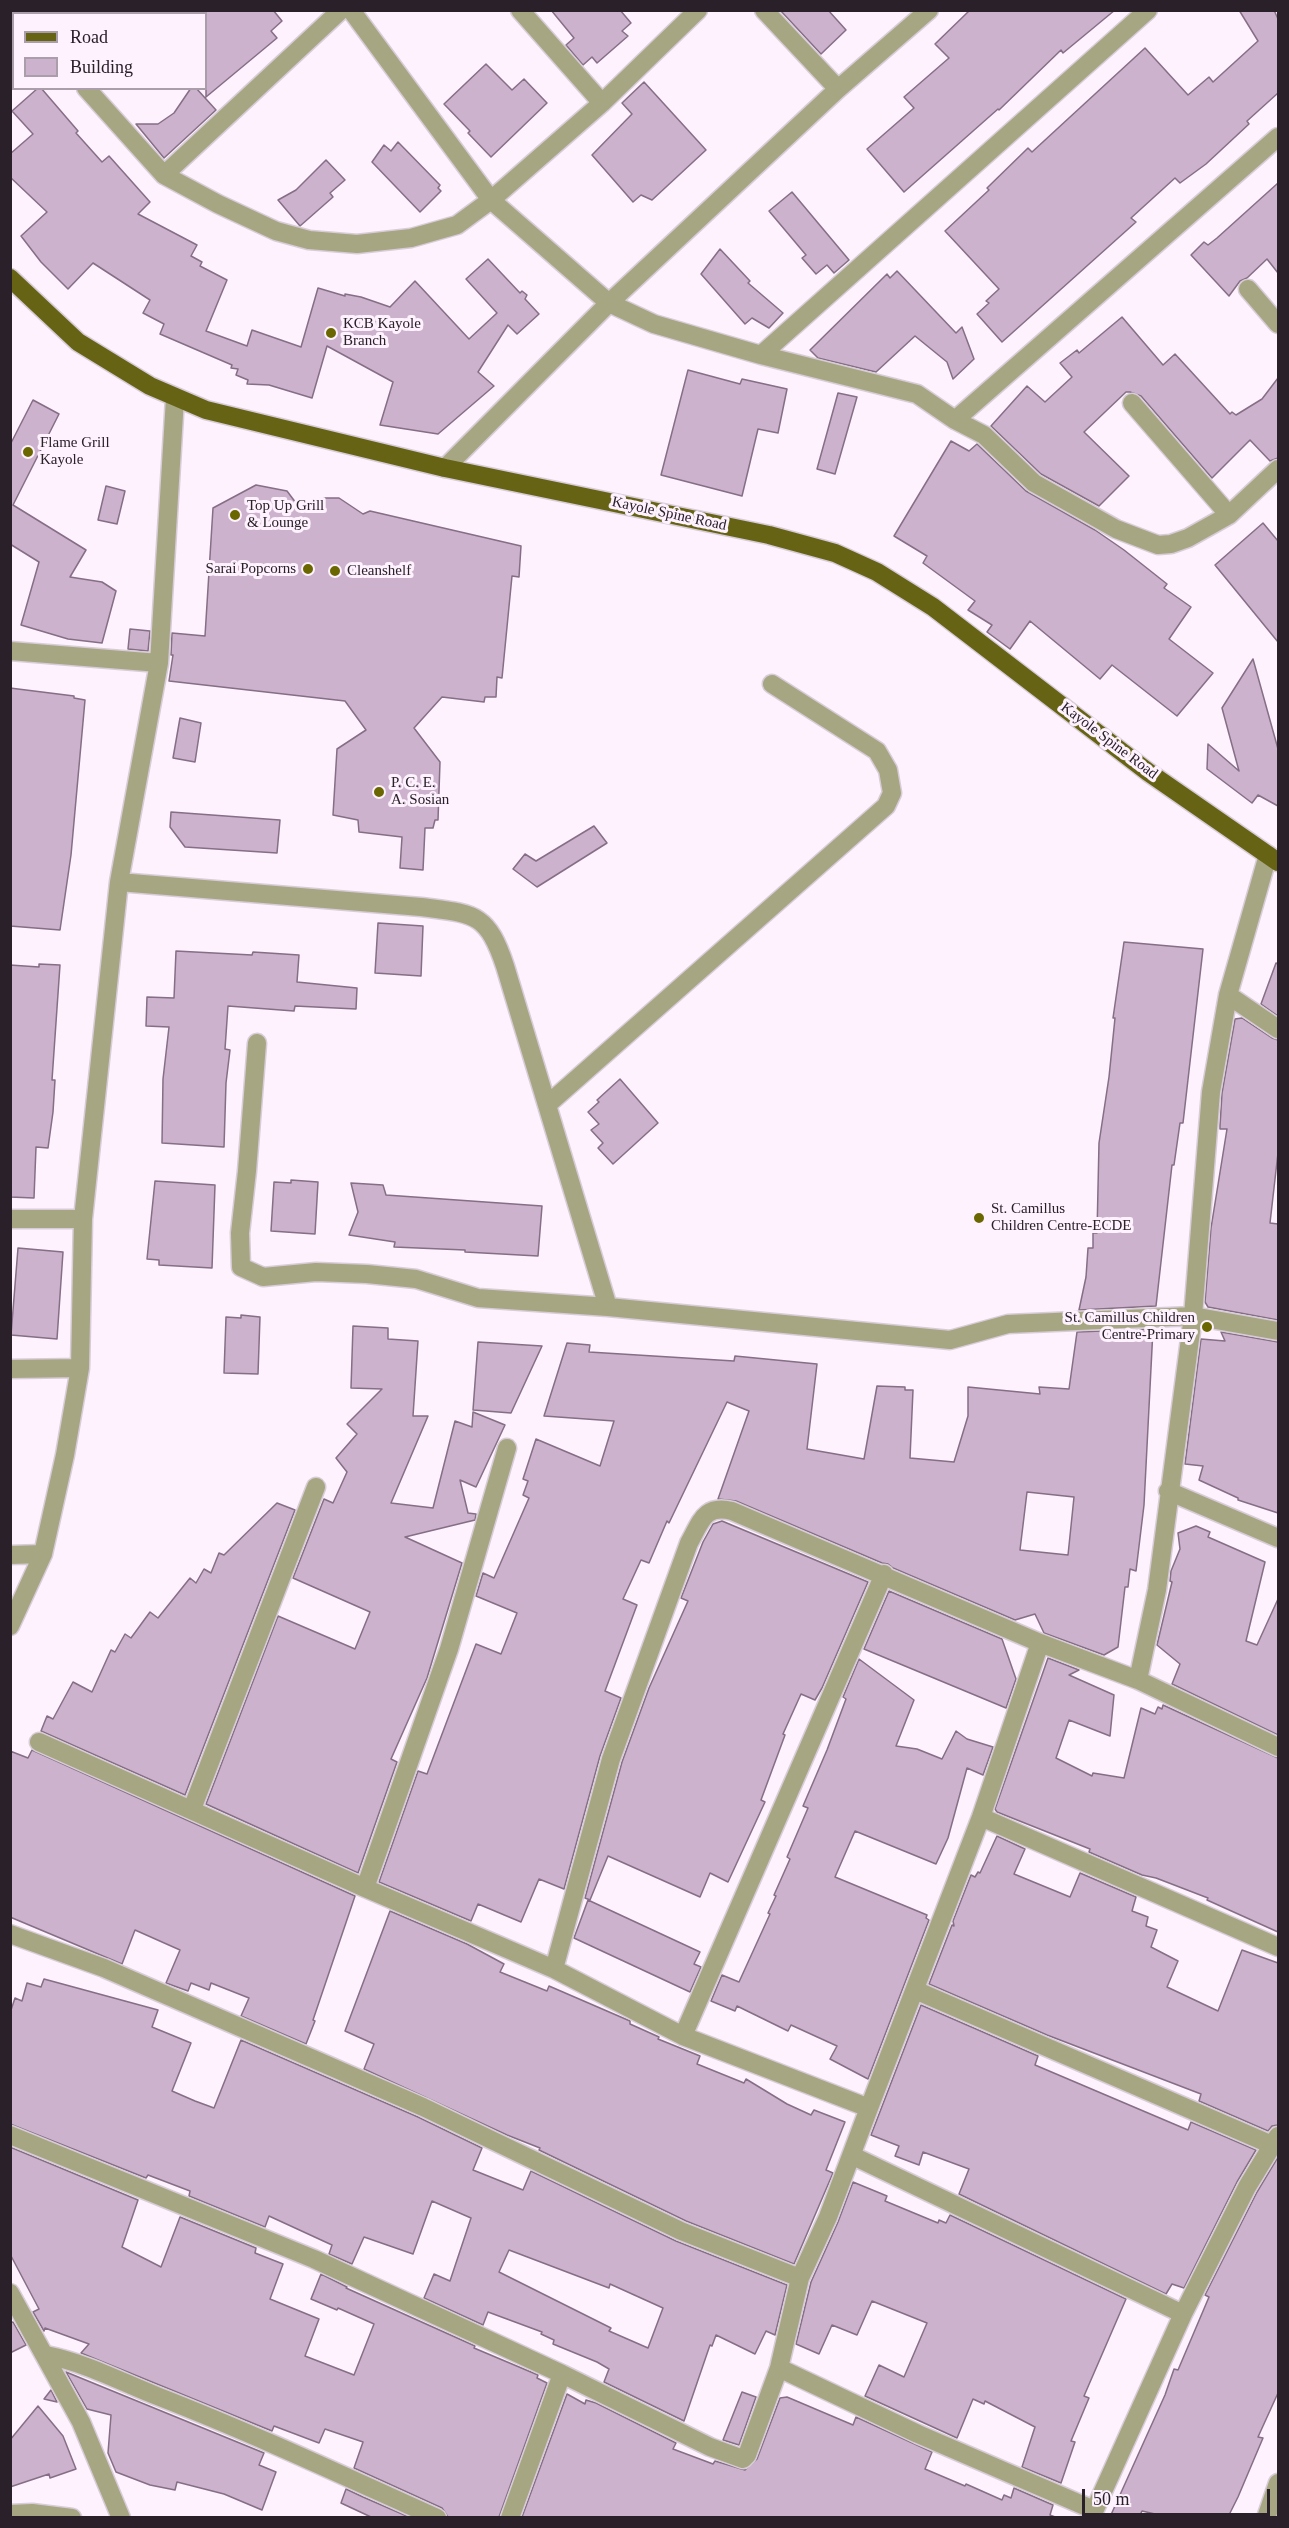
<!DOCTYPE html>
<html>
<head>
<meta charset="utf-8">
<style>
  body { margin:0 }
  #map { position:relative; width:1289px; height:2528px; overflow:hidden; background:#fdf2fd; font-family:"Times New Roman",serif }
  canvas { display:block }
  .frame { position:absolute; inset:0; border:12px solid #2a202a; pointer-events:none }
  .legend { position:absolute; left:12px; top:12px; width:195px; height:78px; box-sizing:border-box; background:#fdf2fd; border:2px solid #a99ea9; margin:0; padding:8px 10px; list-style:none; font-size:18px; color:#2a202a }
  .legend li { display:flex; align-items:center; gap:12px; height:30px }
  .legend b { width:30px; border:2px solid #a99ea9 }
  .scale { position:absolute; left:1082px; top:2489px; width:188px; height:27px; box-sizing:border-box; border:3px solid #2a202a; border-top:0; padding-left:8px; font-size:18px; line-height:21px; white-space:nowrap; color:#2a202a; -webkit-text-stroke:4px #fdf2fd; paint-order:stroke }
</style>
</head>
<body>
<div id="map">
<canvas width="1289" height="2528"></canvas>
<div class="frame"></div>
<ul class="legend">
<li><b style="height:8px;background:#666315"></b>Road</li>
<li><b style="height:16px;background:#ccb2cc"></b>Building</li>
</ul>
<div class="scale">50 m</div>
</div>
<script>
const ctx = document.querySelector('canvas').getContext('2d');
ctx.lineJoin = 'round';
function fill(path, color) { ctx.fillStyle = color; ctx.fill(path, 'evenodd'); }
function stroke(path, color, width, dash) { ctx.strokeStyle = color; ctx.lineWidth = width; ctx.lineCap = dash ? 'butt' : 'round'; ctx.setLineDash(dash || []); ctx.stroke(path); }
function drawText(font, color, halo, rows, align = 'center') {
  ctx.font = font + ' "Times New Roman",serif'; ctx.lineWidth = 6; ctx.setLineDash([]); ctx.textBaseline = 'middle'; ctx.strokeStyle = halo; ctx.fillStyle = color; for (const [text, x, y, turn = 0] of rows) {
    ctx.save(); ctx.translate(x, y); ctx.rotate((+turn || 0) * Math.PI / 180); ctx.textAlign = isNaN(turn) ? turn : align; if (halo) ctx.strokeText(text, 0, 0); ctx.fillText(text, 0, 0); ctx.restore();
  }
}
const building = new Path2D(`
  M206,10H273L282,21L271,31L277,38L206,97Z
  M551,10H620L631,23L622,31L628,36L597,63L592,57L583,65L566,45L574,38Z
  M780,10H828L846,30L821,54Z
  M970,10H1115L1063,53L1061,50L999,110L998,109L904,192L867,149L914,108L904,97L949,58L935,44Z
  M1239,10H1274L1278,19V93L1247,121L1249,124L1206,164L1180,183L1175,178L1131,218L1136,222L1002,342L977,314L989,303L986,301L999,289L945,231L989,190L987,188L1028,148L1032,152L1145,48L1188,95L1209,77L1213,82L1258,41Z
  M486,64L512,90L524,79L547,103L491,157L468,133L470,131L444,104Z
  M644,82L706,150L652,200L641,195L633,202L592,155L632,114L622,103Z
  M38,88H41L78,131L76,133L102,162L109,156L150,202L138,214L197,245L191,256L202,262L200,266L227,280L206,331L247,346L252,330L301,347L318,288L345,296V294L361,297L390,307L415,281L469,339L497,313L466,279L488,259L520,293L522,291L527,295L525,299L539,314L517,334L508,325L478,372L494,386L438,434L380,425L393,382L327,346L312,398L269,385L247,384L248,380L236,375L238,369L231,368L232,365L160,334L164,324L143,313L150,300L93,263L68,289L41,262L21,236L47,212L10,177V154L33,134L12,111Z
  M191,88H196L216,110L164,158L136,124H158L174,113Z
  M398,142L440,185L438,188L441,191L420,212L372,162L384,145L391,151Z
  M326,160L345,180L330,193L333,197L300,226L278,200L296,190Z
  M1278,183V273L1267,259L1247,278L1240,281L1229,296L1191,255L1204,242L1208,245L1217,238Z
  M792,192L849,260L834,273L827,265L816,274L802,258L806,255L769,211Z
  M720,249L750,281L748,283L783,313L769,328L752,318L745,324L701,274Z
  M897,271L956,333L962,327L974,359L953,379L947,362L915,336L876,372L818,358L810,350L887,274L890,278Z
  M1122,317L1163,365L1175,354L1230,414L1232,412L1236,415L1262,399L1278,378V458L1270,461L1250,440L1212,478L1141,396L1130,392H1126L1084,432L1129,476L1099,506L1041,474L991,426L1027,386L1045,402L1072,377L1060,363L1077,350L1079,353Z
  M688,370L740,384L742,379L787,389L778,433L758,429L742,496L661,475Z
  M838,393L857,397L835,474L817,469Z
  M33,400L59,414L13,505L86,550L70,577L102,582L116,591L102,643L68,639L21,625L39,562L10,544V445Z
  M951,441L969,451L977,444L1026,491L1095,530L1124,550L1167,584L1164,588L1191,607L1169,639L1213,673L1177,716L1112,665L1100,679L1030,621L1010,649L987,632L992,625L968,610L975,601L923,563L927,556L894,536Z
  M256,485L287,491L299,507L319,498H339L363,514L370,511L521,546L519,577L512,576L502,678L497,677L496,697H485L484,702L442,697L414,728L440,762L438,820H435L433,828H425L423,870L400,868L402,837L359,832L358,820L333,815L337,749L366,730L345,701L169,681L173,655H171L172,633L205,636L213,508Z
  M106,486L125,491L117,524L98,520Z
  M1263,523L1278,541V642L1215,565Z
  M130,629L150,631L148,651L128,649Z
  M1253,659L1278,749V806L1258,795L1252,803L1207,769L1208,744L1239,771L1222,708Z
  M10,688L74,696V698L85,700L71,855L60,930L10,926Z
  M180,718L201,723L195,762L173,758Z
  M171,812L280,820L277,853L185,847L170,827Z
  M594,826L607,843L537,887L513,869L525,854L536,861Z
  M378,923L423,926L421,976L375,973Z
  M1124,942L1203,949L1183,1123H1180L1174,1165H1172L1156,1306L1079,1310L1086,1277L1088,1248H1093V1233H1097L1099,1143L1109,1077L1115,1018H1113Z
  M176,951L252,955L253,952L299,955L297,982L357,988L356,1009L295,1006L294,1011L228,1006L225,1049L230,1050L226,1083L224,1147L162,1143L163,1079L169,1027L146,1026L147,997L174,998Z
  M1276,963L1278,964V1016L1261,1004Z
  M39,964L60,965L52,1080H55L53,1112L48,1148L36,1147L34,1198L10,1197V965L39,967Z
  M1242,1018L1272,1038L1278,1040V1153L1270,1223L1278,1224V1320L1208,1307L1205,1302L1211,1228L1227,1129H1220V1126L1222,1093L1235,1019Z
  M620,1079L658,1123L613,1164L598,1148L603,1143L591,1130L599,1124L588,1112L599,1102L597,1100Z
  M291,1180L318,1182L315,1234L271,1231L274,1182L291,1183Z
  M155,1181L215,1185L212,1268L159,1265V1260L147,1259Z
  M351,1183L383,1185L386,1195L542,1206L538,1256L465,1252V1250L394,1247L395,1242L349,1235L358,1212Z
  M18,1248L63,1252L57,1339L11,1335Z
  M241,1315L260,1317L258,1374L224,1373L226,1317L241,1318Z
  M353,1326L388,1328V1339L418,1341L413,1416H428L391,1503L433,1508L455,1421L472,1427L473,1412L505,1425L476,1487L460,1480L468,1513L476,1514L475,1520L405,1537L462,1563L427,1678L391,1759L397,1762L358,1873L206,1804L278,1616L355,1649L370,1612L293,1578L324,1499L333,1503L347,1472L336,1458L357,1434L347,1424L382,1389L351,1388Z
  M1153,1329L1144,1505L1136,1571L1130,1569L1128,1587H1125L1118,1647L1104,1655L1044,1633L1035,1614L1015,1620L893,1568L888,1564L882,1563L736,1501L718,1499L749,1411L727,1402L669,1523L667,1521L649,1563L641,1560L623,1599L637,1605L605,1691L621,1698L600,1756L564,1889L539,1879L521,1922L478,1904L471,1921L379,1882L418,1771L427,1774L476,1644L501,1654L517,1613L476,1596L483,1573L494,1578L529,1498L523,1495L528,1481L523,1479L536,1439L600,1466L614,1421L544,1416L567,1343L590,1345L589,1352L734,1361L735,1356L817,1364L807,1449L864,1459L877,1386L905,1387V1390H913L910,1458L954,1462L968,1416V1387L1040,1394L1039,1387L1069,1389L1077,1332ZM1027,1492L1074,1497L1068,1555L1020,1550Z
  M1221,1332L1278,1342V1513L1238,1500V1498L1199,1480L1203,1466L1185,1464L1201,1339L1225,1341Z
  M478,1342L542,1346L511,1413L473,1410Z
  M277,1503L295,1510L185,1795L41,1731L47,1716L53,1719L73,1682L92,1692L111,1650L115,1652L125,1634L131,1638L150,1612L158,1618L190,1578L196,1583L204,1569L211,1573L219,1553L224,1555Z
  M722,1521L868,1582L822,1688L815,1700L801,1694L783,1734L785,1735L761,1800L765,1802L728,1882L710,1873L700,1897L608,1856L590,1900L585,1898L622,1762L649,1688L688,1601L681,1598L703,1542L713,1524Z
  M1196,1526L1210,1532L1208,1537L1265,1562L1246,1641L1257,1645L1278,1599V1735L1172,1684L1180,1664L1157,1645L1172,1582L1170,1581L1171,1571L1180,1549L1178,1533Z
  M889,1591L1002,1639L1016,1679L1006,1708L864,1649Z
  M1048,1658L1079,1670L1069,1675L1114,1695L1110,1736L1069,1720L1056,1758L1092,1776L1093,1773L1124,1778L1141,1708L1155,1714L1158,1707L1162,1709L1163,1705L1278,1758V1932L1207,1900L1208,1898L1156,1878L1142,1875L1089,1852L1090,1849L997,1812L995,1809Z
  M859,1659L914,1700L896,1746L917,1749L942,1759L956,1731L967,1739L993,1747L983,1775L967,1768L948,1838L936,1864L855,1831L835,1877L927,1915L926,1918L929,1920L868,2079L830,2059L837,2046L791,2025L788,2031L737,2006L735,2011L711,2001L722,1975L739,1982L770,1914L768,1913L776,1896L774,1895L790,1859L787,1857L808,1808L803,1806L827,1750L846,1699L843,1697Z
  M32,1750L355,1896L313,2020L315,2021L306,2044L241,2016L249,1998L211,1983L209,1990L191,1983L188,1991L166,1983L180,1950L135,1930L122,1964L10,1917V1751L28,1758Z
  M997,1836L1025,1849L1014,1874L1070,1897L1080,1873L1136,1897L1132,1911L1148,1917L1146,1926L1157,1930L1151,1947L1178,1961L1167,1987L1218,2011L1242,1950L1278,1963V2125L1272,2126L1268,2131L1199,2101L1201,2094L1047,2035L929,1984L952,1925L954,1926L953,1921L971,1875L975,1877L978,1872L980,1873Z
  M588,1900L700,1952L694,1964L701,1967L690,1992L574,1938Z
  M390,1911L467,1944L504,1964L500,1972L547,1991L549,1986L630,2021V2024L659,2037L658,2039L700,2056L697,2064L744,2083L746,2079L787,2104L811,2115L814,2110L845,2122L826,2170L833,2173L794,2264L686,2221L539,2150L540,2148L507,2135L364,2069L374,2044L345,2031Z
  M44,1979L158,2010L152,2027L191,2043L172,2091L195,2101L214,2108L241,2040L418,2117L482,2148L473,2170L523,2190L531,2171L676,2241L787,2285L775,2335L766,2331L755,2354L716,2335L712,2346L710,2345L684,2421L604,2382L609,2369L597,2362L553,2344L554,2340L541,2334L542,2332L488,2312L483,2325L424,2298L434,2274L450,2281L471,2218L432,2201L413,2254L364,2237L352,2264L329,2254L332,2245L269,2216L265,2227L189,2196L190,2191L148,2175L146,2178L10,2124V2013L15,1998L22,2001L27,1983L41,1987ZM509,2250L609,2288L610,2284L663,2308L648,2348L609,2331L611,2328L499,2272Z
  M921,2005L1038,2056L1035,2065L1188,2130L1191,2122L1256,2150L1237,2182L1184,2288L1172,2284L1166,2294L959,2194L969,2169L923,2152L919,2165L895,2156L899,2146L871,2135Z
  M10,2147L138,2200L122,2247L161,2267L180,2217L256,2248L255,2253L283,2264L270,2299L319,2319L305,2356L354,2375L374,2324L338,2308L337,2310L311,2299L321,2274L347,2287L346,2288L475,2346L474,2348L538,2375L537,2378L547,2383L499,2517H448L442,2508L354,2468L363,2442L325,2429L319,2443L274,2426L272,2431L81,2353L89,2344L45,2328L44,2331L33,2312L39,2309L10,2254Z
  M1278,2157V2393L1258,2437L1263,2438L1238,2497L1228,2517H1168L1142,2511L1139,2517H1110L1165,2395L1174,2369L1178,2370L1209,2297L1205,2295L1257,2192Z
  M853,2182L887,2196L885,2201L938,2223L939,2220L946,2223L950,2215L1126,2299L1084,2396L1089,2398L1071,2441L1075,2442L1061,2483L1022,2467L1035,2427L985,2401L984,2404L973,2399L957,2438L865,2396L879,2365L904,2377L927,2323L872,2301L857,2335L832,2325L819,2354L796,2344L811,2282L838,2222Z
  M13,2322L26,2345L10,2353V2323Z
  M66,2372L264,2453L259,2465L276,2472L262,2510L224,2494L177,2482L175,2490L150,2485L116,2472L108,2453L111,2415L87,2409Z
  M51,2390L57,2402L44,2399Z
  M742,2392L756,2397L739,2445L723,2440Z
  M567,2394L585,2404L586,2400L596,2403L676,2443L673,2449L713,2464L715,2461L745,2470L757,2459L780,2398L787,2397L853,2425L856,2417L932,2452L925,2469L965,2486L966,2484L1002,2500L1004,2495L1011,2498L1014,2488L1053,2505L1050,2515L1055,2517H522Z
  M38,2406L63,2436L76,2469L50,2478L49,2474L10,2487V2440Z
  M346,2489L363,2497L409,2517H371L341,2503Z`);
const minor = new Path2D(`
  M15,10L18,14
  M351,10L491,200L609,303L838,89L929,10
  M520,10L602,103
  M764,10L838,89
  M32,14L35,10
  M86,88L164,175L218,204L276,231L309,240L357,244L411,238L457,225L491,200L602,103L698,10
  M164,175L341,10
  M1248,289L1278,324
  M761,355L1148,10
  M1132,403L1229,515
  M955,420L1278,137
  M445,468L609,303L654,324L761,355L917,394L955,420L984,435L1034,483L1116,529L1158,545L1171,544L1188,538L1229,515L1278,469
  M10,651L159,663
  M119,882L421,907C474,914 487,912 505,966L608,1307
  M1228,995L1278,1029
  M257,1043L247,1171L240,1233L241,1267L263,1277L316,1272L367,1274L416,1279L478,1298L608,1307L950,1340L1008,1324L1193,1316L1278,1331
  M547,1105L886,806L892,793L888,770L877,751L772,684
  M10,1219H83
  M10,1369L80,1368
  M1168,1491L1278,1538
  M10,1555L43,1554
  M10,1626L43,1554L65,1455L80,1368L83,1219L119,882L159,663L175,398
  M1138,1680L1157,1590L1193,1316L1211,1092L1228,995L1268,855
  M39,1742L365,1888L554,1969L683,2036L869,2108
  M192,1809L316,1487
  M981,1817L1278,1947
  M365,1888L449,1649L507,1448
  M10,1934L104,1968L327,2065L423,2107L681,2231L800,2278
  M554,1969L611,1759L689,1543C701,1522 704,1504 732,1511L1040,1643L1138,1680L1278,1747
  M915,1990L1272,2145
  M683,2036L884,1574
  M10,2135L314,2259L562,2374L710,2447L743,2459L747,2455L779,2368L800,2278L828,2217L869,2108L981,1817L1040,1643
  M853,2156L1183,2314
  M10,2293L81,2422L121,2518
  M46,2355C86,2363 119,2381 157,2396C252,2433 344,2476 437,2518
  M779,2368L918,2434L1094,2510
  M10,2514L32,2513L72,2518
  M510,2518L562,2374
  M1091,2518L1183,2314L1247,2187L1278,2136
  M1266,2518L1278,2483`);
const major = new Path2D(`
  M10,278L78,342L150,386L206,410L445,468L769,535L835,553L877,572L933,607L1148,772L1278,862`);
const markers = [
  [331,333,6,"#6a6700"],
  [28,452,6,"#6a6700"],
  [235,515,6,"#6a6700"],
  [308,569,6,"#6a6700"],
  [335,571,6,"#6a6700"],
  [379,792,6,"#6a6700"],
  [979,1218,6,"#6a6700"],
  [1207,1327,6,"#6a6700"]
];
const poiNames = [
  ["KCB Kayole",343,324],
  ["Branch",343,341],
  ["Flame Grill",40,443],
  ["Kayole",40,460],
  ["Top Up Grill",247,506],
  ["& Lounge",247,523],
  ["Sarai Popcorns",296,569,"right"],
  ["Cleanshelf",347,571],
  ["P. C. E.",391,783],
  ["A. Sosian",391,800],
  ["St. Camillus",991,1209],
  ["Children Centre-ECDE",991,1226],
  ["St. Camillus Children",1195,1318,"right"],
  ["Centre-Primary",1195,1335,"right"]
];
const streetNames = [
  ["Kayole Spine Road",669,514,12],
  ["Kayole Spine Road",1109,741,37]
];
fill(building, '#ccb2cc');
stroke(building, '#856e86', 1.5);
stroke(minor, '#d7ccd7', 21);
stroke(major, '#d7ccd7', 21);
stroke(minor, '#a6a682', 18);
stroke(major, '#666315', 18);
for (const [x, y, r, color] of markers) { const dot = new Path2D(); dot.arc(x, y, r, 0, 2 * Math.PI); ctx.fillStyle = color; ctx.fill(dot); stroke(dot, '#fdf2fd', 2); }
drawText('15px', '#2a202a', '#fdf2fd', poiNames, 'left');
drawText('15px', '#2a202a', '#fdf2fd', streetNames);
</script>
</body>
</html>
